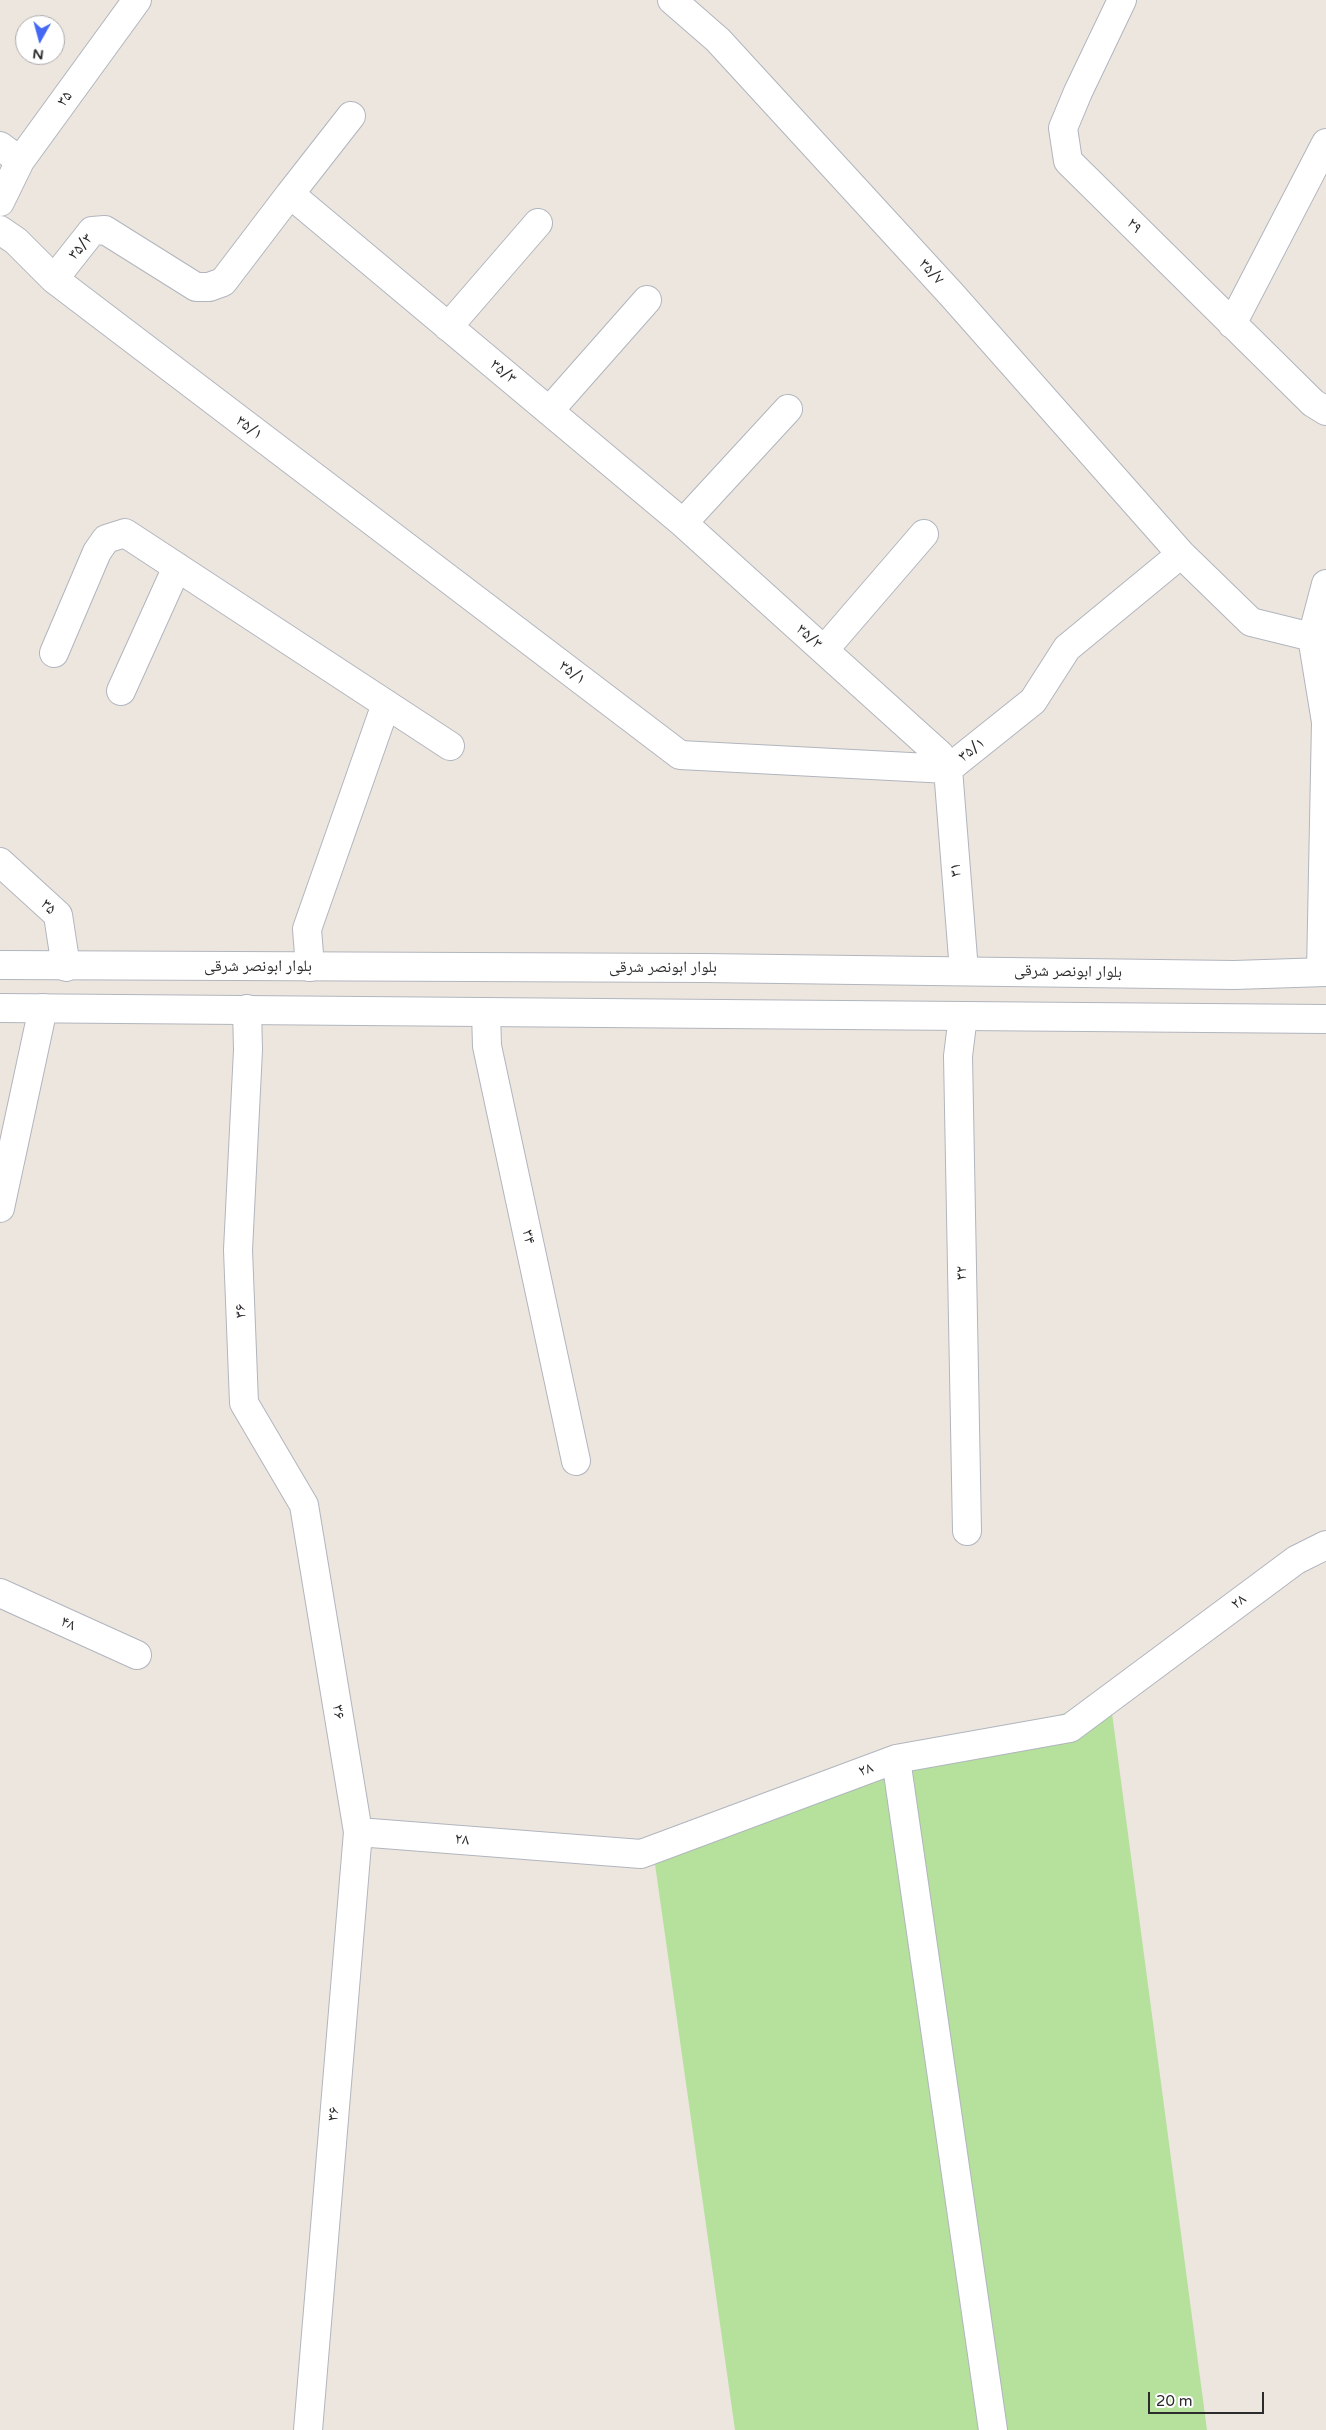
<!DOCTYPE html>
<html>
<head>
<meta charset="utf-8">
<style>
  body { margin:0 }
  #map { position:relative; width:1326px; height:2430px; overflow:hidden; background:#ede6de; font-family:"Varela Round",sans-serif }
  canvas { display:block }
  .north { position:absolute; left:15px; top:15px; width:50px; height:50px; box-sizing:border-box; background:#fff; border:1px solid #aaa; border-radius:50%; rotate:187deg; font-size:14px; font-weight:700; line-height:20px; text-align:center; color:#2b2b2b }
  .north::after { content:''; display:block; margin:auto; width:18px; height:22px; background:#4468f4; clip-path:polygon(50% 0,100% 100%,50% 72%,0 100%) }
  .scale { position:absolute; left:1148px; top:2392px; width:116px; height:22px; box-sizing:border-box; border:2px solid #2b2b2b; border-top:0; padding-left:6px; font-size:15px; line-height:18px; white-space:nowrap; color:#2b2b2b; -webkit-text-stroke:4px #fff; paint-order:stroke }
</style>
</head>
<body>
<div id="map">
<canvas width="1326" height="2430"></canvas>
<div class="north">N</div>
<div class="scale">20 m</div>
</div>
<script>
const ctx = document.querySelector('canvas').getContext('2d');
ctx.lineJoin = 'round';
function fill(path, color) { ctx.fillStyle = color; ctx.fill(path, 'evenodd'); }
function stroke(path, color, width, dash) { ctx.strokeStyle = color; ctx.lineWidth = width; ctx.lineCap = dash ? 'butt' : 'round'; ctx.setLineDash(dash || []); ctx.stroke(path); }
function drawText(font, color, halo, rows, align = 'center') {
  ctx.font = font + ' "Varela Round","Noto Naskh Arabic",sans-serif'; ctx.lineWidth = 4; ctx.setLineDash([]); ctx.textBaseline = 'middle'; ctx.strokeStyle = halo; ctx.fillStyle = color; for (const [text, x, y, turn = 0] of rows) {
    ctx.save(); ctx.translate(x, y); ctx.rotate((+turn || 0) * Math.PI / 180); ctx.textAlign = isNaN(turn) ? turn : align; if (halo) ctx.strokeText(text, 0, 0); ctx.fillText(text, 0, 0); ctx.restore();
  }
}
const green = new Path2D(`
  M1110,1698L1207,2430H735L653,1850Z`);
const street = new Path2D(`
  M672,0L718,40L952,295L1181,554L1251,622L1312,637
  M1122,0L1078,92L1063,128L1068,161L1313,403L1326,411
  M0,146L20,161
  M290,194L351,116
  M0,202L20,161L137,0
  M0,230L16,241L54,279L680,755L948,769L1033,701L1067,648L1181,554
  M54,279L92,231L105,230L196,287H209L223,282L290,194L683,523L940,755L948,769L964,971
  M1232,324L1326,143
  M448,327L538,223
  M549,411L647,300
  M683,523L788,409
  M824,650L924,534
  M54,653L97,552L106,539L125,533L450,746
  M121,691L177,567
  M0,862L58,915L66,967
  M310,967L307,929L386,704
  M1321,972L1326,722L1312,637L1326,584
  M247,1009L248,1050L238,1250L244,1403L304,1505L358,1832L308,2430
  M486,1012L487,1046L576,1461
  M963,1016L958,1056L967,1531
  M0,1208L43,1008
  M0,1593L137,1655
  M896,1759L993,2430
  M358,1832L641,1854L896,1759L1070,1728L1296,1560L1326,1545`);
const secondary = new Path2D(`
  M0,965L704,968L1234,975L1326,972
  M0,1008L1326,1019`);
const streetNames = [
  ["۳۵",65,99,-54],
  ["۲۹",1134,226,45],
  ["۳۵/۳",81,247,-49],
  ["۳۵/۷",931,272,48],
  ["۳۵/۳",503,372,40],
  ["۳۵/۱",249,428,37],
  ["۳۵/۳",809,637,42],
  ["۳۵/۱",572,673,37],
  ["۳۵/۱",972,750,-38],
  ["۳۱",956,870,-94],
  ["۳۵",48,907,45],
  ["بلوار ابونصر شرقی",258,967],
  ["بلوار ابونصر شرقی",663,968],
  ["بلوار ابونصر شرقی",1068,972,1],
  ["۳۴",528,1237,78],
  ["۳۲",962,1273,-91],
  ["۳۶",241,1311,-92],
  ["۲۸",1239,1602,-37],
  ["۴۸",68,1624,24],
  ["۳۶",338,1712,81],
  ["۲۸",866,1770,-21],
  ["۲۸",462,1840,5],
  ["۳۶",334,2114,-85]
];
fill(green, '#b5e19d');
stroke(street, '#b1b5be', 30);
stroke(secondary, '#b1b5be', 30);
stroke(street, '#fff', 28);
stroke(secondary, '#fff', 28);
drawText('16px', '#2b2b2b', '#fff', streetNames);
</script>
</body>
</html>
